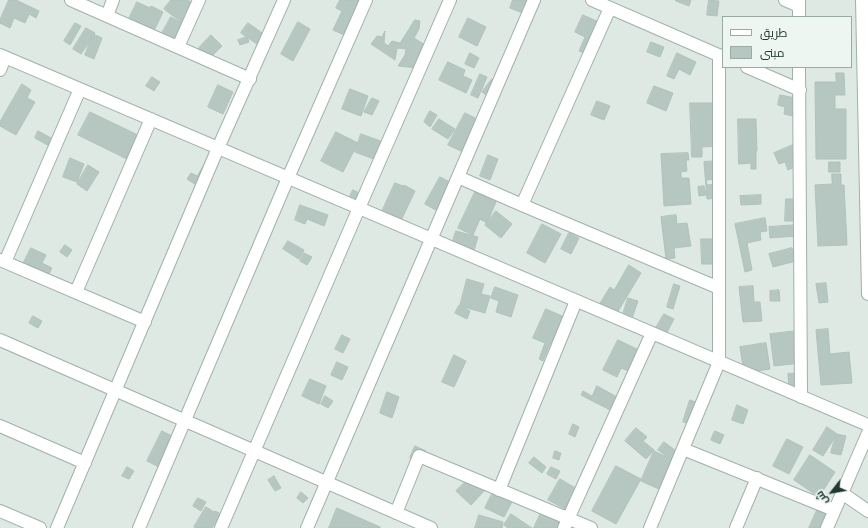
<!DOCTYPE html>
<html>
<head>
<meta charset="utf-8">
<style>
  body { margin:0 }
  #map { position:relative; width:868px; height:528px; overflow:hidden; background:#dee9e4; font-family:"DM Sans",Cairo,sans-serif }
  canvas { display:block }
  .legend { position:absolute; left:722px; top:16px; width:130px; height:52px; box-sizing:border-box; background:#eef6f2; border:1px solid #9caaa5; margin:0; padding:5px 7px; list-style:none; font-size:12px; color:#203832 }
  .legend li { display:flex; align-items:center; gap:8px; height:20px }
  .legend b { width:20px; border:1px solid #9caaa5 }
  .north { position:absolute; left:812px; top:472px; width:40px; height:40px; -webkit-text-stroke:3px #eef6f2; paint-order:stroke; rotate:239deg; font-size:11px; font-weight:700; line-height:16px; text-align:center; color:#203832 }
  .north::after { content:''; display:block; margin:auto; width:14px; height:18px; background:#203832; clip-path:polygon(50% 0,100% 100%,50% 72%,0 100%) }
</style>
</head>
<body>
<div id="map">
<canvas width="868" height="528"></canvas>
<ul class="legend">
<li><b style="height:5px;background:#fff"></b>طريق</li>
<li><b style="height:11px;background:#b6c6c0"></b>مبنى</li>
</ul>
<div class="north">ش</div>
</div>
<script>
const ctx = document.querySelector('canvas').getContext('2d');
ctx.lineJoin = 'round';
function fill(path, color) { ctx.fillStyle = color; ctx.fill(path, 'evenodd'); }
function stroke(path, color, width, dash) { ctx.strokeStyle = color; ctx.lineWidth = width; ctx.lineCap = dash ? 'butt' : 'round'; ctx.setLineDash(dash || []); ctx.stroke(path); }
const building = new Path2D(`
  M9,0H16L39,11L36,18L29,14L25,23L14,18L10,28L0,23V20Z
  M171,0H188L198,8L185,25L164,9Z
  M340,0H367L351,38L333,30L342,11L336,8Z
  M513,0H531L525,14L510,8Z
  M676,0H691L689,6L676,1Z
  M709,0L719,1L717,16L707,15Z
  M137,2L150,8L151,6L163,12L152,35L127,23Z
  M583,15L608,26L594,57L579,51L585,37L575,32Z
  M171,17L188,27L178,43L162,33Z
  M468,18L486,27L477,46L459,37Z
  M415,20L420,21L419,29L414,38L425,45L418,68L398,66L405,55L406,49L397,48L395,60L371,44L377,36L382,37L385,31L384,43L388,46L392,41L400,43Z
  M298,22L310,29L293,61L281,54Z
  M75,23L81,26L70,45L64,41Z
  M248,23L268,37L261,47L241,33Z
  M86,28L95,33L81,54L73,49Z
  M93,34L102,38L94,59L85,55Z
  M211,35L222,46L208,60L197,50Z
  M247,37L249,42L240,45L238,40Z
  M651,42L664,47L660,57L647,52Z
  M470,53L479,58L474,68L465,64Z
  M677,53L696,62L690,75L679,69L674,79L667,76Z
  M448,62L465,70L463,76L472,80L466,93L439,80Z
  M836,73H844L845,95H835V109H846V159H816L815,82H836Z
  M480,74L487,77L478,98L471,95Z
  M152,77L160,82L154,91L146,86Z
  M492,79L499,84L489,97L482,92Z
  M22,84L31,90L27,98L35,102L16,135L0,126V122Z
  M218,85L233,92L223,114L208,107Z
  M654,86L673,93L666,111L647,103Z
  M350,89L368,96L361,116L342,109Z
  M780,95L796,98L793,116L784,114L785,107L778,105Z
  M372,98L379,101L372,115L364,112Z
  M597,101L610,106L604,120L591,115Z
  M690,103H717L719,146L702,147V157H692Z
  M430,111L437,115L430,127L424,122Z
  M90,112L142,137L131,161L78,135Z
  M465,113L481,121L465,153L448,145Z
  M439,119L455,129L448,139L432,129Z
  M738,119H756L757,151H756V169H751V163L739,164Z
  M38,131L55,140L51,147L35,138Z
  M336,132L358,143L343,172L321,161Z
  M361,134L386,143L379,161L355,152Z
  M793,145L798,159L793,161L795,167L788,170L785,162L779,164L774,153Z
  M688,153L689,160H686L687,171L681,172V178H689L691,204L664,206L661,154Z
  M488,155L498,159L490,180L480,176Z
  M70,158L84,164L77,182L63,177Z
  M717,161L718,179L706,180L707,185L719,184L720,198L707,199L704,162Z
  M829,162H840V172H829Z
  M205,163L202,189L187,179L191,173L197,176Z
  M88,165L99,172L87,191L77,184Z
  M832,174H841V185H844L847,245L818,246L815,185L832,184Z
  M440,177L450,182L441,213L425,204Z
  M395,183L403,186L404,185L415,191L398,227L379,218Z
  M704,186L706,195L699,196L698,187Z
  M353,190L362,194L360,200L350,196Z
  M475,192L496,202L487,223L480,219L473,235L458,228Z
  M761,195V204L741,205L740,196Z
  M786,199H799L798,221H785Z
  M300,205L328,215L324,226L307,219L305,224L295,220Z
  M496,211L512,224L501,238L485,225Z
  M676,215L677,224L687,223L691,246L674,248L675,258L666,259L661,217Z
  M765,218L767,231L760,232L761,240L747,243L752,270L745,272L735,224Z
  M542,224L561,234L545,263L527,253Z
  M797,225L798,236L770,238L769,227Z
  M456,231L478,237L473,254L451,247Z
  M569,233L579,238L571,254L561,249Z
  M701,239H716L717,264H702Z
  M288,241L304,250L299,259L283,249Z
  M65,245L72,250L67,257L60,252Z
  M31,248L46,255L42,263L52,268L47,278L22,266Z
  M792,248L796,261L773,267L769,254Z
  M304,253L312,257L307,265L300,261Z
  M629,265L641,273L614,318L597,308L610,287L614,290Z
  M467,279L484,284L481,294L490,296L485,313L460,306Z
  M826,283L828,302L819,303L816,284Z
  M674,284L680,286L673,309L667,307Z
  M753,286L754,302H760L762,321L743,322L739,287Z
  M495,287L518,295L511,317L496,312L499,301L491,298Z
  M779,290L780,301H770V291Z
  M628,298L638,301L630,324L621,321Z
  M459,306L470,311L467,319L455,313Z
  M546,309L569,319L557,347L550,344L543,361L539,359L545,343L533,338Z
  M664,314L674,319L661,344L650,338Z
  M33,316L42,321L38,328L29,323Z
  M828,329L830,354L849,352L852,383L821,385L816,330Z
  M797,331L801,363L774,366L770,334Z
  M342,335L350,339L343,353L335,349Z
  M618,340L641,351L631,372L621,368L617,377L603,370Z
  M766,343L770,369L744,373L740,347Z
  M454,355L466,361L454,387L442,382Z
  M337,362L348,367L342,380L331,375Z
  M799,373L800,391L789,392L788,374Z
  M310,379L326,386L319,404L302,396Z
  M597,386L617,397L610,410L581,395L583,391L592,396Z
  M387,392L399,397L392,418L380,413Z
  M325,396L333,401L328,408L321,404Z
  M690,400L701,404L695,425L683,422Z
  M737,405L748,410L743,424L732,420Z
  M573,424L579,427L575,437L569,434Z
  M827,427L837,434L823,456L813,450Z
  M636,428L647,437L643,441L654,450L646,459L625,441Z
  M162,431L172,436L167,446L176,450L165,470L147,461Z
  M715,431L724,435L720,444L711,440Z
  M836,434L846,436L841,455L831,453Z
  M787,439L803,447L789,474L773,466Z
  M664,442L679,453L674,461L658,450Z
  M415,446L426,451L422,463L410,458Z
  M555,451L561,453L559,460L553,458Z
  M654,451L676,461L663,491L641,481Z
  M810,455L835,472L819,497L794,480Z
  M534,457L546,467L542,473L529,463Z
  M616,466L641,479L616,524L592,511Z
  M127,467L134,471L129,479L122,476Z
  M551,467L560,471L556,479L547,474Z
  M274,476L281,488L275,491L268,480Z
  M470,477L484,491L471,505L456,491Z
  M560,479L584,493L573,513L548,500Z
  M495,488L514,498L504,517L485,508Z
  M301,492L308,498L303,503L297,498Z
  M198,498L206,502L201,511L193,506Z
  M206,507L214,512L215,511L221,514L212,528H196L194,527Z
  M337,508L380,527V528H329Z
  M818,508L827,512L820,528H809Z
  M542,510L566,521L563,528H534Z
  M511,514L532,528H508L504,525Z
  M479,515L503,522L502,528H475Z`);
const minor = new Path2D(`
  M71,0L250,79
  M592,0L723,57
  M785,0L799,6
  M799,0V17
  M862,0L868,294
  M107,16L113,0
  M178,47L199,0
  M0,55L868,425
  M747,67L800,90
  M799,67L801,397
  M0,70L5,57
  M458,177L522,205L719,288
  M522,205L610,8
  M0,260L145,322
  M5,262L80,89
  M76,292L151,119
  M0,340L431,528
  M0,426L85,463
  M683,449L834,510
  M499,490L576,301
  M842,493L868,511
  M0,511L40,528
  M396,513L419,456L591,528
  M57,528L218,148L284,0
  M139,528L288,178L366,0
  M221,528L359,208L450,0
  M307,528L534,0
  M564,528L652,333
  M650,528L719,362V55
  M736,528L757,478
  M827,528L868,433`);
fill(building, '#b6c6c0');
stroke(building, '#b0c2bb', 1);
stroke(minor, '#a1b0ab', 14);
stroke(minor, '#fff', 12);
</script>
</body>
</html>
